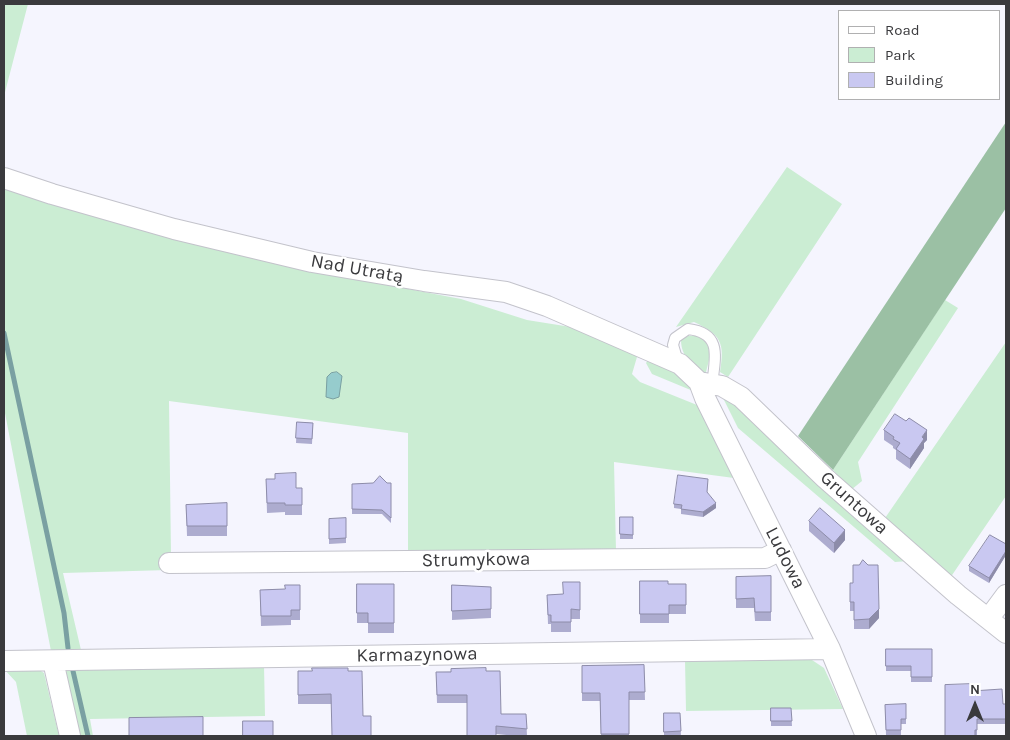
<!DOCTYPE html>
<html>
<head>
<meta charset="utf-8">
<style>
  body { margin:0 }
  #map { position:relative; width:1010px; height:740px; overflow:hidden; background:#f5f5fe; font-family:Karla,sans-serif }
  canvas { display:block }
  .frame { position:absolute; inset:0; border:5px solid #3a3a3d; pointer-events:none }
  .legend { position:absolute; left:838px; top:10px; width:162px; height:90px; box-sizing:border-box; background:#fff; border:1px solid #b0b0b1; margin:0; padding:6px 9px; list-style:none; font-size:15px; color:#3a3a3d }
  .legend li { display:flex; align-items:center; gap:10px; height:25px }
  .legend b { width:25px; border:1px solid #b0b0b1 }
  .north { position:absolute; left:950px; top:680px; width:50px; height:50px; -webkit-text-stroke:4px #fff; paint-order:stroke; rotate:0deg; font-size:14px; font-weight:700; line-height:20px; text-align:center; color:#3a3a3d }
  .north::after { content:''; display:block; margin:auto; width:18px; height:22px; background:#3a3a3d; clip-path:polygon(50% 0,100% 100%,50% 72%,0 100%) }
</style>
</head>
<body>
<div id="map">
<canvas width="1010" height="740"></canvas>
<div class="frame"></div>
<ul class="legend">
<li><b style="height:6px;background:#fff"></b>Road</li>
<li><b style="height:14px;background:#cbedd3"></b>Park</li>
<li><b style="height:14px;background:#c9c8f1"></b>Building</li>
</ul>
<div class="north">N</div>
</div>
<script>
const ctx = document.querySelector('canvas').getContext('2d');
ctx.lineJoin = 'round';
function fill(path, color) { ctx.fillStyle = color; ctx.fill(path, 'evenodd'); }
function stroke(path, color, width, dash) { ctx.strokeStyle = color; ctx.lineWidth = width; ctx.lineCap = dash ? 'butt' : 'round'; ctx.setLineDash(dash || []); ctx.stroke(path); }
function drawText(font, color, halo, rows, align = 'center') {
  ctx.font = font + ' Karla,sans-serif'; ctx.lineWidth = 5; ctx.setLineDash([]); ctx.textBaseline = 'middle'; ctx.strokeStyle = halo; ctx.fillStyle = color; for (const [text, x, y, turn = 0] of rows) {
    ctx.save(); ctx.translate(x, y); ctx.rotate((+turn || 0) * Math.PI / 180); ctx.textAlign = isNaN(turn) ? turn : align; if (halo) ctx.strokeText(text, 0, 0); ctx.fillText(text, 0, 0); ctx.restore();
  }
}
const green = new Path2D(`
  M4,4H28L4,96Z
  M787,167L842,204L728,377L720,372C725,342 721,335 694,322L676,327Z
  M4,185L57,205L131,227L189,240L324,273L461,299L527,320L577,328L624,346L637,357L632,374L640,382L697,405L734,478L614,462L616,551L408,553V433L169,401L171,555L168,570L63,573L81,650L51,651L4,408Z
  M945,300L958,308L858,462L862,481L851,490L833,470Z
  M697,335L707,343L710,356L705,376C693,365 681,357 681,340L688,336Z
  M1006,342V496L948,581L883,521Z
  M648,360C669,369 679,372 693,391L652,374L646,363Z
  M722,396L737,404L909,561L895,562L738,428Z
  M685,660H812L824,668L843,709L686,711Z
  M264,665L265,716L90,719L93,736H76L61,675L67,669Z
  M36,668L44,673L59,736H27L16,682L4,669Z`);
const forest = new Path2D(`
  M1006,122V208L833,470L798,436Z`);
const water = new Path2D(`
  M337,372L342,376L339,397L333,399L326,397L327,377L331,373Z`);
const stream = new Path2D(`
  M4,333L64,613L68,648
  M73,671L88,736`);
const lane = new Path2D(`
  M678,362L673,345L675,338L688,329C723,333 715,358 712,385`);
const street = new Path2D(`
  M4,178L52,194L174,229L312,262L424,281L506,292L547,306L680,364L699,382L705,398L830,649L866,736
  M699,382L722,386L741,397L825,478L958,595L1006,633
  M169,563L765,558L781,550
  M989,618L1006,595
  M4,661L830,649
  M53,661L70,736`);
const wall = new Path2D(`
  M297,422L313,423L312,444L296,443Z
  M884,430L927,440L924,443V448L910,469L896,459V450L893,448V446L884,440Z
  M266,479L296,488H302V515H285V512L267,513Z
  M391,483V523L382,514H352V484Z
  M708,483L707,492L716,508L703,517L681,514V509L674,508V504Z
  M227,503V536H187L186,505Z
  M620,517H633V539H620Z
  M346,518V543L329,544V519Z
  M809,521L845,540L834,553L809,531Z
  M1006,544V555L989,583L969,571V566Z
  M771,576V621H755L754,608H736V577Z
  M640,581L668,584H686V614H669V623H640Z
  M580,582V619H571V632H551V624H548L547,595L563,594Z
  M850,583H853L879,618L869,629H854V611H850Z
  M357,584H394V633H368V623H357Z
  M300,585V620H291V625L261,626L260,590L285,589Z
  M452,585L491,587V618L452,620Z
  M886,649H932V682H911V671H886Z
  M644,665L645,700H629V736H601L600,701H582V666Z
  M298,671H348L363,716L331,704H298Z
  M486,671L501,714H526L527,736H517L496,734V736H467V703H437L436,672Z
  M972,691L1003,704H1006V724H977V735H975Z
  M906,704V724H901V735H886L885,705Z
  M771,708H791L792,726H771Z
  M664,713H680L681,736H664Z`);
const shadedWall = new Path2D(`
  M927,430V440L924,443V448L910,469V459L922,437Z
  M716,503V508L703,517V512Z
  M845,530V540L834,553V543Z
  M1006,551V555L989,583V578Z
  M879,609V618L869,629V619Z`);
const building = new Path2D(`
  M895,414L906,421L909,418L927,430L922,437L924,439L910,459L896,449L900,443L893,439L894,437L884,430Z
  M297,422L313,423L312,439L296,438Z
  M296,473V488H302V505H285V503H267L266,479H275V474Z
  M678,475L708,479L707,492L716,503L703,512L681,509L682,505L674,504Z
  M380,476L387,483H391V518L382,510L352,509V484L373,483Z
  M227,503V526H187L186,505Z
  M820,508L845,530L834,543L809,521Z
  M620,517H633V535L620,534Z
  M346,518V538L329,539V519Z
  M990,535L1006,544V551L989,578L969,566Z
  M863,560L868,565H878L879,609L869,619L854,620V602H850V583H853V565H859Z
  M771,576V612H755L754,598L736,599V577Z
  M640,581H668V584H686V605H669V614H640Z
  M563,582H580V610L571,609V622H551V615H548L547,595L563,594Z
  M357,584H394V623H368V613H357Z
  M285,585H300V610H291V616H261L260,590L285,589Z
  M452,585L491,587V609L452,611Z
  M886,649H932V677H911V666H886Z
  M644,665L645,692H629V734H601L600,693H582V666Z
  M312,668H348V671H362L363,716H371V736H332L331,694L298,695V671H312Z
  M486,668V671H500L501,714H526L527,729L496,726V736H467V695H437L436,672H451V669Z
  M972,684V691L1002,689L1003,704H1006V719H977V730H975V736H945V685Z
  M906,704V719H901V730H886L885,705Z
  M771,708H791L792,721H771Z
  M664,713H680L681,731L664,732Z
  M203,717V736H129V718Z
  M243,721H273V736H243Z`);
const streetNames = [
  ["Nad Utratą",357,269,10],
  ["Gruntowa",854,503,42],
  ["Ludowa",785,558,63],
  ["Strumykowa",476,560,-1],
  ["Karmazynowa",417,655,-1]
];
fill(green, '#cbedd3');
fill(forest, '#9bc0a4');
fill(water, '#96cccd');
stroke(water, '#7aa0a2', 1);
stroke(stream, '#7aa0a2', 5);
stroke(lane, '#c3c3cb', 12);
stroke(street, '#c3c3cb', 22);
stroke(lane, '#fff', 10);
stroke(street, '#fff', 20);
fill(wall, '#adaccf');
fill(shadedWall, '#8d8ca9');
fill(building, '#c9c8f1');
stroke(building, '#8d8ca9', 1);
drawText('19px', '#3a3a3d', '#fff', streetNames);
</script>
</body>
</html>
